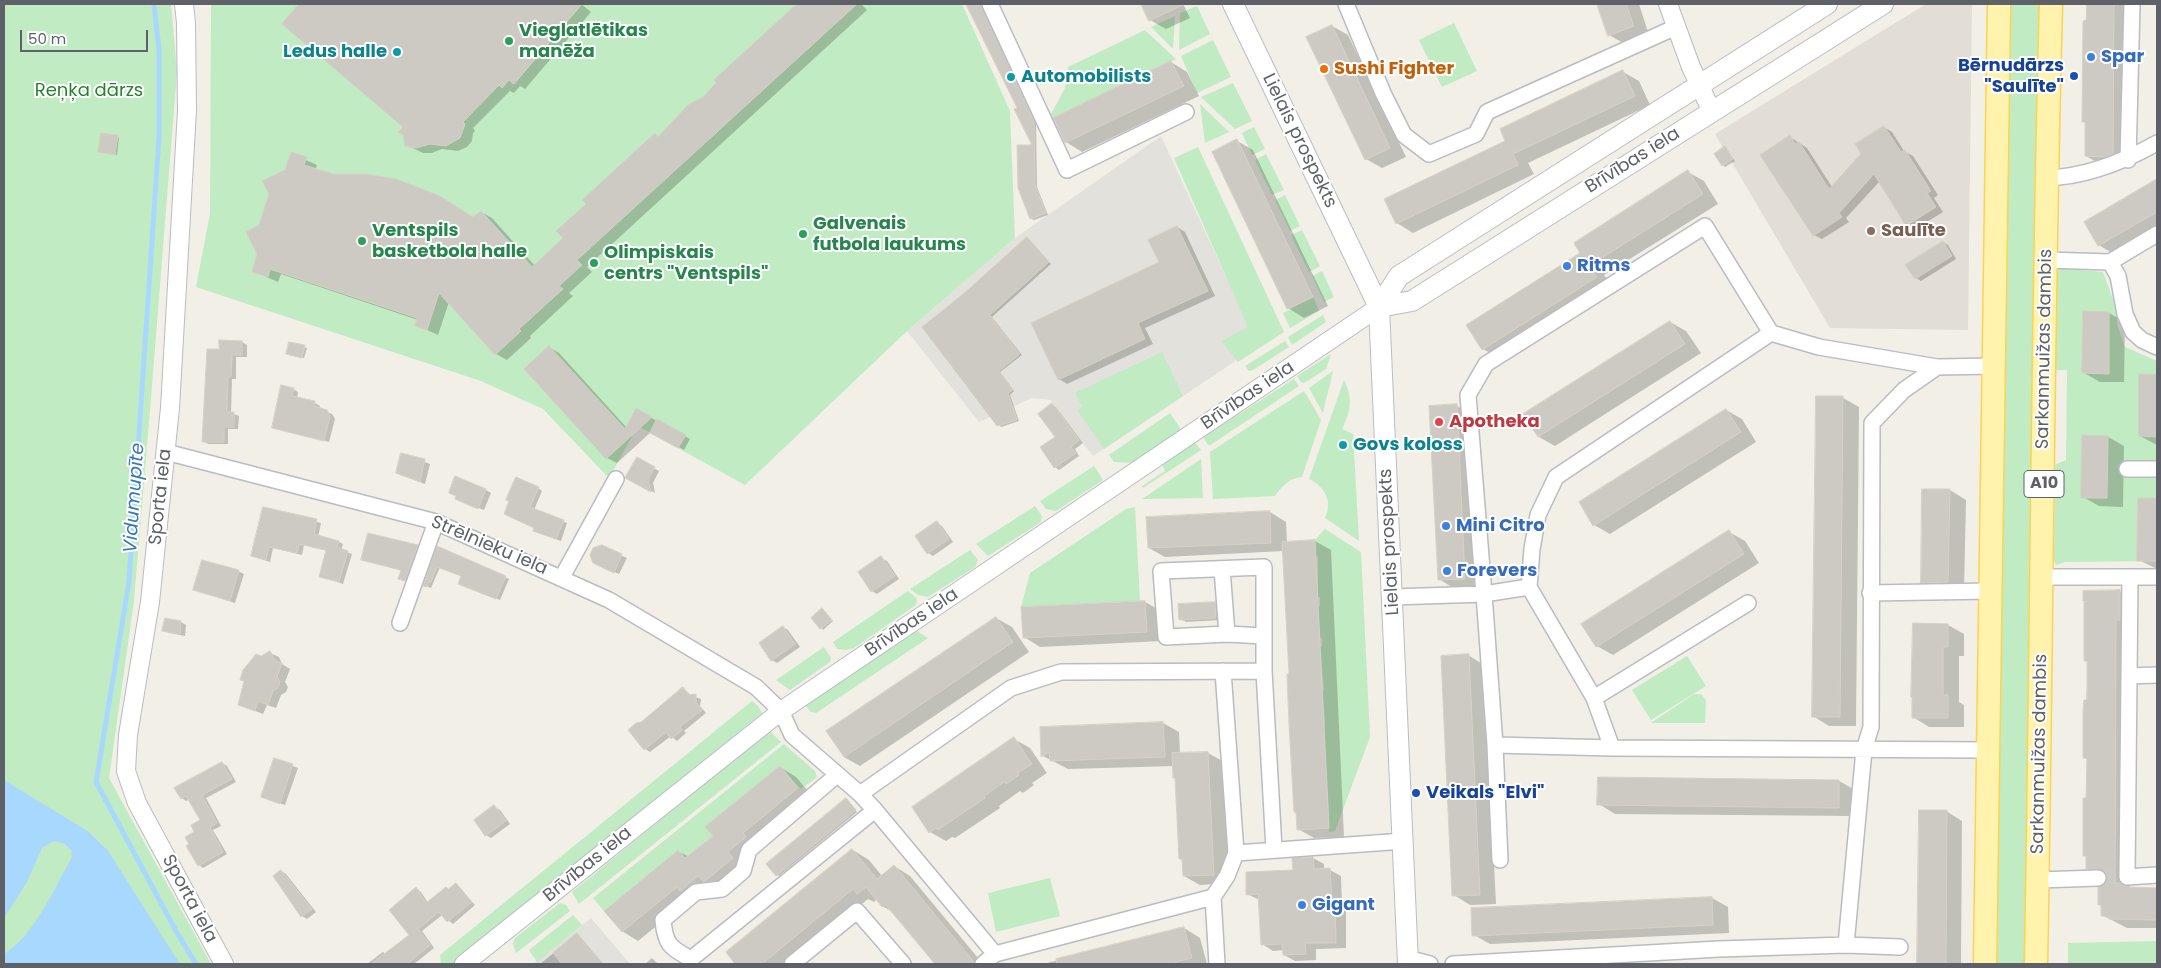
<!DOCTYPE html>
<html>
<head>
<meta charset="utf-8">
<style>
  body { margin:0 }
  #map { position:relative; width:2161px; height:968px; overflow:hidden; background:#f1efe6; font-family:Poppins,sans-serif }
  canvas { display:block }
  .frame { position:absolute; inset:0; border:5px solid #5e6268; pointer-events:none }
  .scale { position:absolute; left:20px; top:30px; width:128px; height:22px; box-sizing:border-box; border:2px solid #5e6268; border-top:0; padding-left:6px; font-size:15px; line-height:18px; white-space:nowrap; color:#5e6268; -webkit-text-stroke:4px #fff; paint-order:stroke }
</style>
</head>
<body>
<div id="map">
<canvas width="2161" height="968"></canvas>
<div class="frame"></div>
<div class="scale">50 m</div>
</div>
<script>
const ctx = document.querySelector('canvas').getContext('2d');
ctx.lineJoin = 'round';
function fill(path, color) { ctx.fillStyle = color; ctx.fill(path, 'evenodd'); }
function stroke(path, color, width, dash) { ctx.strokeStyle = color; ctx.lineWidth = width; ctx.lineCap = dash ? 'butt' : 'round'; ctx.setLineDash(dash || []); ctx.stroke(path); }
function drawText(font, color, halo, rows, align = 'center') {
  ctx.font = font + ' Poppins,sans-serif'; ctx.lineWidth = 4; ctx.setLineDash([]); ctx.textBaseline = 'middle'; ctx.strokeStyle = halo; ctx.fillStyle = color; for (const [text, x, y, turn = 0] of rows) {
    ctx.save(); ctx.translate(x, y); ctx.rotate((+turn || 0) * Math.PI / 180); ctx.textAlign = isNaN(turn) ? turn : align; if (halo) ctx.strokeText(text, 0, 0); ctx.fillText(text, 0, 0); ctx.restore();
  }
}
const industrial = new Path2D(`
  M1161,136L1258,346L1093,456L1051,400L1032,398L979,422L907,331L1015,238Z
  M591,918L630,964H533Z`);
const education = new Path2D(`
  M1926,4H1972L1968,330L1830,328L1715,134Z`);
const green = new Path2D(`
  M4,4H171L177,72L151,398L134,601L109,778L211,964H4Z
  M211,4H962L1010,111L1015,238L907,331L745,485L638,426L609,478L543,409L481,381L196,287L210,214Z
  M2005,4H2040L2030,964H1996Z
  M1197,6L1210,34L1179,50L1180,13Z
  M1175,16L1173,49L1151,27Z
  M1454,23L1477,71L1442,87L1419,40Z
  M1145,30L1176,59L1051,119L1050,116L1065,88L1068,67Z
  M1213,40L1231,77L1197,93L1181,56Z
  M1233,83L1252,121L1235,129L1201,97Z
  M1200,104L1229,132L1205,143Z
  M1254,127L1265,149L1252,155L1242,133Z
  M1198,147L1284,332L1238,362L1222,341L1248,327L1174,158Z
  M1266,154L1284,190L1272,195L1255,160Z
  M1285,195L1300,226L1290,231L1275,200Z
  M1302,230L1320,266L1309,272L1291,235Z
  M2057,268L2103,272L2115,305L2118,327L2125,347L2157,361V561L2065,562L2056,565L2054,560L2055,465L2066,460L2067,370H2054Z
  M1322,271L1334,297L1324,302L1312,276Z
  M1313,297L1319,311L1290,328L1283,313Z
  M1323,315L1326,322L1292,345L1288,337Z
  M1285,341L1289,347L1253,370L1249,371L1245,366Z
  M1162,352L1183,396L1104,449L1078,411L1082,406L1075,393Z
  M1331,354L1326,369L1304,383L1301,382L1297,376Z
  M1333,371L1323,413L1309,388Z
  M1294,379L1299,386L1209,446L1203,437Z
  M1344,380C1353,398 1351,411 1342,429L1353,434L1359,541L1325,518C1333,501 1325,487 1309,479Z
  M1304,391L1321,420L1302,477C1288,479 1283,485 1275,496L1213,499L1210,452Z
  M1170,413L1182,431L1135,463L1114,462L1109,455Z
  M1195,443L1201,450L1143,488L1142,486L1165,471L1162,463Z
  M1201,459L1203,498L1142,499Z
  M1094,466L1103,480L1056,511L1046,509L1040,501Z
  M1035,506L1042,516L1041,522L988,556L976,544Z
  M1135,507L1140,601L1021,607L1030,573L1126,509Z
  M1325,529L1361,552L1370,737L1335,831L1329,832V812L1324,731L1325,722L1322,690H1324L1320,647L1322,646V638H1320L1318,606H1320V597H1318V557L1316,556L1315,540Z
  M970,550L978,560L975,567L928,597L918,595L910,589Z
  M908,591L917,599L916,605L854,648L846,650L837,649L833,642Z
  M915,630L928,638L816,713L811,712L804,704Z
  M824,647L831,658L830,662L790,690L776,680Z
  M1687,656L1706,686L1651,720L1632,690Z
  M1694,694H1701L1706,700L1705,723H1651Z
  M752,701L758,706L762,713L454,964H441L440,955Z
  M770,731L781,742L579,904L572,892Z
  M784,744L815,771L817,777L801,789L780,766L706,827L713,836L685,858L678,850L604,911L593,898Z
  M1050,878L1060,916L996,932L988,893Z
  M560,903L566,905L570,911L516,953L513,944L515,938Z
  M573,915L582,925L537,962L529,950Z
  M2157,941V964H2068V943Z`);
const water = new Path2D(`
  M4,780L89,832L108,851L180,964H4V954C34,936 55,887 72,857L71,850L65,844L54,841L42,848L27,882L4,918Z`);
const shadow = new Path2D(`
  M301,4H581L591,12L525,89L520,86L514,93L510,91L473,128L475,131L473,133L472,141L467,147L458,151L442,149L432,153H423L406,145L404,127L284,24Z
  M799,4H861L867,10L587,267L592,272L569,293L573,296L530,336L531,338L507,360L496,354L449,302L438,335L416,325L418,320L281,274L278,282L253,271L259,254L260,226L286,171L292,154L317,165L315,170L451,204L474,218L481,212L492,218L535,266L565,238L587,204L655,135L660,138L703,98L718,83L715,80Z
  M968,4H985L984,10L1036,123L1037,187L1048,215L1034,220L1031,219L1019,188V146H1034L1016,110L1019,108Z
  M1143,4H1183L1190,18L1166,29L1150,20Z
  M1598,4H1639L1649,35L1625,44L1609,35Z
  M2088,4H2124L2130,7L2128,163L2102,165L2086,156Z
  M1332,26L1348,35L1406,157L1382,168L1366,159Z
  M1171,62L1187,72L1199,96L1082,152L1066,142Z
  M1623,72L1639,81L1650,105L1528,163L1534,174L1413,233L1397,223L1507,141Z
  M1884,127L1892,132L1904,151L1913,156L1938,195L1934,198L1943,212L1914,230L1907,225L1880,181L1846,218L1849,222L1822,239L1814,235L1790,137L1807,148L1832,187Z
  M117,137L119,138L117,155L102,152Z
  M1237,141L1253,150L1328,306L1304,318L1288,308Z
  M1725,148L1735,161L1725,167L1723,165Z
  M1688,172L1704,181L1718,204L1604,275L1612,286L1499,358L1483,349Z
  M2157,181V230L2115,255L2099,245L2086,223Z
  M1177,227L1185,232L1215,296L1145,328L1153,344L1067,384L1059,379L1160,263Z
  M1029,240L1051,264L992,317L1022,355L1000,372L1014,391L1010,395L1019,421L1001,427L924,327Z
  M1943,242L1948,245L1956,259L1921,281L1916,278L1907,265Z
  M2109,313L2125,322L2124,382H2100L2084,373Z
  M1670,322L1686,331L1701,353L1555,446L1539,437Z
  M220,342H242L247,345V357H236V379H232L231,413L239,416L238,429H228V444H208L203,441Z
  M304,347L307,348L304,358L290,355Z
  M549,347L559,353L627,428L637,410L690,439L684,450L651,432L617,463L607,458Z
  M2140,375H2157V445L2140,436Z
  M293,389L298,392L297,398L315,403L320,406L319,409L332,414L335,419L329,442L273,427Z
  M1817,398H1843L1859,407L1856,726H1829L1813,716Z
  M1052,405L1056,407L1083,443L1075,449L1079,456L1059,470L1055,467L1057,437Z
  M1457,406L1473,415L1481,587L1455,589L1439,579L1431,407Z
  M1726,410L1742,419L1756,442L1610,534L1594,525Z
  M2108,437L2124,446L2123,507L2099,506L2083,497Z
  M402,454L430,464L425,484L397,473Z
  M637,459L659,471L653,483L655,493L627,478Z
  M538,488L542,491L534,510L567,523L561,541L539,533L535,528L510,516Z
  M486,490L491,493L484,510L461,501L457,496Z
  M1950,490L1966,500L1964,591H1938L1922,582Z
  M2139,500H2157V569L2139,560Z
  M264,508L321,523L318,537L339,542L343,544L341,550L352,554L343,584L320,576L327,551L304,545L302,555L273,548L270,562L252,556Z
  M1270,512L1286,522L1287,543L1315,541L1331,550L1344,837L1314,838L1298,829L1297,813L1295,812L1291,675L1284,551L1165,557L1149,548Z
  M937,523L942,526L953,542L933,556L928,553Z
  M1729,532L1745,541L1759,563L1613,655L1597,646L1583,624Z
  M417,546L421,549L409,582L404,580L402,571L362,559Z
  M602,547L627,558L619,574L599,565Z
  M438,548L509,579L500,600L463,585V576L440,567L431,588L425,585Z
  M881,558L887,561L899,579L877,594L872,591Z
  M238,571L244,574L235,603L195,590Z
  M2084,592H2120L2136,601L2132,629L2130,889H2157V928H2127L2102,915V906L2099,904L2107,884V877L2103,878L2087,868V857L2084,855L2088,760L2084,758L2088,662L2085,660Z
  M1145,602L1161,611L1162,641L1040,647L1024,637Z
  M1215,603L1220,606L1221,620L1186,622L1180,619Z
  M823,610L833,621L823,630L813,618Z
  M996,618L1012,627L1029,652L860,766L844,757Z
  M181,622L186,625L185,636L169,633L164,630Z
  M1914,625H1948L1964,634V656H1959V702L1964,705V727H1929L1913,717Z
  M783,627L788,630L800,647L777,663L772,660Z
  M270,653L279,657L282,664L290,669L285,682L288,687L286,692L281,695L276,708L267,705L263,714L240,705L245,682L261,657Z
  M1468,655L1484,665L1496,904L1470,905L1454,895Z
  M683,689L692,696L701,699L700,706L706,713L684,731L686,733L677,741L671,736L650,752L645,749L630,730L642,723Z
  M1163,723L1179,732L1180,754L1208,753L1224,762L1230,883L1200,885L1184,876L1182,860L1180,858L1177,778L1174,766L1068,769L1043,756L1041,729Z
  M1014,739L1030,748L1047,773L1032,783L1034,785L1023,793L1020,791L999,806L1000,808L955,838L952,837L946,841L930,832Z
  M275,759L298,768L285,805L262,797Z
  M222,763L227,766L236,782L206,798L221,826L213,830L227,854L203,868L199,865L196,832L202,821L190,799L186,801L182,798Z
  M780,767L796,777L813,797L743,861L748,868L692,897L638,941L622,931L678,851L689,857L715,836Z
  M1839,781L1855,790V816L1615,814L1599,804Z
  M848,800L857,812L779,876L777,875Z
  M494,807L500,810L510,824L491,838L486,835Z
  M1920,811H1946L1962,821L1961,964H1918Z
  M853,850L869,860L882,876L894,866L910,876L983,964H936L893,912L882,906L877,899L874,902L868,899L789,964H737L728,953Z
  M1313,858L1324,864V870H1330L1341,876L1342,906L1346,908V948L1316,949V960L1295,961L1284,955V950L1273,951L1262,944L1260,900L1247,894L1294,871Z
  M281,871L286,874L316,912L307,919L302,916L274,877Z
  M456,885L475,905L453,924L442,915L422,931L434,948L414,964H367L383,952L386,954L410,935L417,889L421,892L428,903Z
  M1712,898L1728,907L1729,933L1490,944L1474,935Z
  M1184,928L1200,938L1207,964H1043Z
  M577,934L603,964H540Z
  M652,958L658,964H645Z`);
const stream = new Path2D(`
  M154,4L159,50V137L129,582L96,782L176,931L196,964`);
const building = new Path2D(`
  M299,4H582L514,84L509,80L502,88L499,85L463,122L465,124L460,138L446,146L430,144L416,148L405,146L403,135L398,132L403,127L282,24Z
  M797,4H857L577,260L582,265L559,286L563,289L519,329L521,331L495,355L439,293L427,330L415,326L417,318L270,269L268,277L252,272L257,254L246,232L259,225L269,194L262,181L285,170L291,152L307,157L304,165L333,174H365L396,179L438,195L473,217L481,211L532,267L563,238L556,231L586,204L582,200L655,133L658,137L688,105L703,97L716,83L714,80Z
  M966,4H981L1034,121L1035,185L1046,213L1030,219L1018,188L1017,145H1032L1014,109L1017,108Z
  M1141,4H1185L1149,21Z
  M1597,4H1626L1634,26L1608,36Z
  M2087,4H2114L2113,154L2105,157L2085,156V122H2082L2083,21L2086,20Z
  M1332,25L1390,148L1365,160L1306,37Z
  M1171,61L1184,86L1065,143L1053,118Z
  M1623,70L1635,96L1513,154L1518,165L1396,224L1384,199L1505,141L1500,129Z
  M1884,126L1901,152L1905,150L1931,191L1927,193L1936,207L1906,226L1874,174L1839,213L1842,217L1813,236L1760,155L1790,135L1795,144L1799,142L1829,189L1861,154L1855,144Z
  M101,133L118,135L115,155L98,152Z
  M1237,139L1313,297L1287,309L1212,152Z
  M1725,146L1733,159L1722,166L1714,154Z
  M1688,170L1703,194L1589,266L1597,277L1482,350L1466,325L1580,253L1574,243Z
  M2157,179V212L2098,246L2084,222Z
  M1177,226L1208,291L1138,323L1145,339L1058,380L1031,323L1159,262L1148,240Z
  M1027,237L1049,262L990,315L1020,354L999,371L1013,390L1008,393L1017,420L997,426L922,327L961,296Z
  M1943,241L1952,256L1915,279L1905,265Z
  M2083,311L2109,312V374L2082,373Z
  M1670,321L1685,344L1538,437L1523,414Z
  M219,340L242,341V355H232L231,377H228L227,412H234V427H224V442H202L207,349H219Z
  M289,342L305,345L302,358L286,354Z
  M549,346L625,429L636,408L652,417L606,459L524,369Z
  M2139,374H2157V437L2139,436Z
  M281,385L294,388L292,396L315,401L314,406L327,410L330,416L324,441L272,428Z
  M1816,396H1843L1840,717H1812Z
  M1052,403L1079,440L1071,447L1076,453L1054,468L1040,447L1055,437L1038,414Z
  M1457,404L1465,579L1438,580L1429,406Z
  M1726,409L1741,432L1593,526L1579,502Z
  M657,419L686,435L678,448L650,433Z
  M2082,435L2108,436L2107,498H2081Z
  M401,453L425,459L420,482L396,473Z
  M637,457L655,467L648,480L651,492L625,478Z
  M455,476L486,489L478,509L455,499L456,496L449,493Z
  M516,477L539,487L530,507L564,520L556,539L533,531L534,528L504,514L509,501L506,500Z
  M1922,489H1950L1948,582L1921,583Z
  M2138,498H2157V561H2137Z
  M263,507L317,519L314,534L339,541L337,547L348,551L339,582L319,577L326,550L299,544L297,553L269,547L266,560L251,556Z
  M1270,511L1271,543L1148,548L1146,517Z
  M937,521L949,539L927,554L915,536Z
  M1729,530L1744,554L1596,647L1581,624Z
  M368,533L418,545L405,581L398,579L401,570L361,560Z
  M1315,540L1329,828L1297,830L1296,812H1294L1289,724L1287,674H1289L1282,542Z
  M602,545L622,554L614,573L593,563L590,555L593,548Z
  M437,546L506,576L496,599L458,584L461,576L437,567L431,582H429L427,587L423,586Z
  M881,556L895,576L871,592L858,572Z
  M202,560L239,570L230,601L193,590Z
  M2120,590V620H2116L2115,883H2120L2127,887L2157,888V920L2109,919V916H2101V905H2098V887L2106,883V873L2098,869H2086V856H2083V798H2086L2087,758H2083V711L2084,700H2087V661H2084V602H2087L2083,601V591Z
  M1145,601L1147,632L1023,638L1021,607Z
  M1215,602L1216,618L1179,620L1178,604Z
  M822,608L832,620L820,629L811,618Z
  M996,617L1013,642L844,757L826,731Z
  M165,618L181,621L180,634L162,631Z
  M1913,623L1948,624V647H1943V695H1948V718H1912V698L1911,697Z
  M783,626L795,644L771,661L759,643Z
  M270,651L275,661L282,663L277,677L280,682L278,688L273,691L268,705L258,701L255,711L238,705L244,681L240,680L243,670L256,654L261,656Z
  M1469,654L1480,895L1452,896L1441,656Z
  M683,687L689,695L696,694V702L702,710L680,727L682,730L671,739L666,732L644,750L628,730L636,723L641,722Z
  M1163,722L1165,757L1050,761L1049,752L1041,757L1040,727Z
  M1014,737L1032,764L1017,773L1019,775L1006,784L1004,782L984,796L985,798L951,821L938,830L936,828L929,833L912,807Z
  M1208,752L1214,875L1183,876L1182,859H1179L1175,778H1173L1172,753Z
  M274,758L293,764L280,804L261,797Z
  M222,762L232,779L202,795L217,823L210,827L223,852L198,866L186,846L189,844L185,837L194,832L191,825L200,820L186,796L181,799L174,788Z
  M780,766L798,788L743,833L746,837L728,852L733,858L704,882L698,876L680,891L677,887L622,932L604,911L678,850L685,858L713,836L705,827Z
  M1598,777L1839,780V808L1597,805Z
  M846,798L856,810L776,876L766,864Z
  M494,805L506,821L485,836L474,820Z
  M1919,810H1947L1946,964H1917Z
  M852,849L877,879L894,865L974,962V964H935L885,904L882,907L866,887L857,894L853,889L762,964H735L726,952Z
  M1313,857L1314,869L1330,868L1332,900H1335L1336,943H1305L1306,954L1283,955L1282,944L1261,945L1258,894L1246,895V872L1293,870L1292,858Z
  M281,870L312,909L301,917L273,876Z
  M456,883L472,902L447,922L439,912L418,929L430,945L407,964H371L409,935L389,910L416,887L426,903L446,887L448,889Z
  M1712,897L1713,925L1472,936L1471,908Z
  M1184,927L1192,958L1175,962L1176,964H1057L1056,959Z
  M577,933L603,964H562L553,953Z`);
const minorTunnel = new Path2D(`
  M2098,878L2112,877`);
const minor = new Path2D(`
  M990,4L1067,170L1186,112
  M1346,4L1383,93L1404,135L1429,154L1476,134L1487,112L1676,27
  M2128,160L2132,4
  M2046,178C2086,177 2123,162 2157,143
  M2047,260L2110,262L2157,234
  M2110,262L2118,276L2125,314L2133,332L2142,340L2157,347
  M1771,333L1556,477L1538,515L1532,549L1529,587L1484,594L1495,745L1612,748L1988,750
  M166,452L436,522L609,600L756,687L781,711L792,735L860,794L875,810L995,954
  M2127,469H2157
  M1222,569L1227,634L1166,637L1161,571L1264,567V671L1274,849
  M562,577L616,479
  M2043,577H2157
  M2130,577L2127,877L2157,875
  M1529,587L1594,698L1612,748
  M1870,593L1991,591
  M1392,597L1484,594L1468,395L1486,364L1705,226L1771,333L1819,347L1937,367
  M400,623L436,522
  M1227,634L1264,636
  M2129,676L2157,675
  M1594,698L1748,603
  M1495,745L1500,860
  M837,775L749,850L743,871L722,889L696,892L663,920C665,944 670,948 691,959L875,810
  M860,794L1011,688L1061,672L1264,671
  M1236,853L1404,841
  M2038,880L2098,878
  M1846,945L1864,750L1871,727L1872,423L1904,390L1937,367L1995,366
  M1407,958L1430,964
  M792,964L857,911L903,964
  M983,964L995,954L1213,897
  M1217,964L1213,897L1227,876L1236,853L1223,671
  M1453,964L1719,949L1846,945L1900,947`);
const tertiary = new Path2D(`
  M184,4L186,23L187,110L170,408L150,602L128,735L126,771L137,803L224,964
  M1668,4L1691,67L1712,112
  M464,964L781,711L1379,307`);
const secondary = new Path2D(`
  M1233,4L1379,307L1408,964
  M1379,307L1412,301L1883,4
  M1379,307L1399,276L1827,4`);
const primary = new Path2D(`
  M1985,964L1999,4
  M2036,964C2042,644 2042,324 2051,4`);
const markers = [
  [509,41,5,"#2e9e5b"],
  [397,52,5,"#0f9aa8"],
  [2091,57,5,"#3f7fe0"],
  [1324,69,5,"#e8710a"],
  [2074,76,5,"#1a4fb4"],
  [1011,77,5,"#0f9aa8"],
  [1871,231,5,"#8d6e63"],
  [803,234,5,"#2e9e5b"],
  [362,241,5,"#2e9e5b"],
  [594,263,5,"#2e9e5b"],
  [1567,266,5,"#3f7fe0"],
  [1439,422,5,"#e0444e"],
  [1343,445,5,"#0f9aa8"],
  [1446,526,5,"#3f7fe0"],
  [1447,571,5,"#3f7fe0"],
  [1416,793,5,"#1a4fb4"],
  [1302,905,5,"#3f7fe0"]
];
const shields = [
  [2044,484,40]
];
const shieldNames = [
  ["A10",2044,484]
];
const leisureNames = [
  ["Vieglatlētikas",519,31],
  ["manēža",519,52],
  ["Galvenais",813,224],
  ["futbola laukums",813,245],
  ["Ventspils",372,231],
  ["basketbola halle",372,252],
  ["Olimpiskais",604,253],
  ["centrs \"Ventspils\"",604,274]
];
const cultureNames = [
  ["Ledus halle",387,52,"right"],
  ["Automobilists",1021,77],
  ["Govs koloss",1353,445]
];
const shopNames = [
  ["Spar",2101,57],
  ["Ritms",1577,266],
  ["Mini Citro",1456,526],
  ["Forevers",1457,571],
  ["Gigant",1312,905]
];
const transitNames = [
  ["Bērnudārzs",2064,66],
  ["\"Saulīte\"",2064,87],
  ["Veikals \"Elvi\"",1426,793,"left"]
];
const foodNames = [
  ["Sushi Fighter",1334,69]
];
const parkNames = [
  ["Reņķa dārzs",89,91]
];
const streetNames = [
  ["Lielais prospekts",1299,141,64],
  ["Brīvības iela",1633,161,-32],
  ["Sarkanmuižas dambis",2045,349,-89],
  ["Brīvības iela",1248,396,-34],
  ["Sporta iela",161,497,-84],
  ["Lielais prospekts",1390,542,-93],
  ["Strēlnieku iela",489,546,23],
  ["Brīvības iela",912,623,-34],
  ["Sarkanmuižas dambis",2040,754,-89],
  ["Brīvības iela",588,865,-39],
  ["Sporta iela",189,899,62]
];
const educationNames = [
  ["Saulīte",1881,231]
];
const healthNames = [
  ["Apotheka",1449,422]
];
const waterNames = [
  ["Vidumupīte",135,498,-86]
];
fill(industrial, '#e2e1db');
fill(education, '#e2ded5');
fill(green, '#c1ebc2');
fill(water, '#a9d8ff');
fill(shadow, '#0003');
stroke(stream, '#a9d8ff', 5);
fill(building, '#cdcac3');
stroke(building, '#d7d1c4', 1);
stroke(minorTunnel, '#ccccc6', 15, [15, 8]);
stroke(minor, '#b9bcc1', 18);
stroke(tertiary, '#b9bcc1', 20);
stroke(secondary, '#babdc3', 22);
stroke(primary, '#ffd252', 25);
stroke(minor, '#fff', 15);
stroke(tertiary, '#fff', 18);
stroke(secondary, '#fff', 20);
stroke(primary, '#fff3ae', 22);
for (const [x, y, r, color] of markers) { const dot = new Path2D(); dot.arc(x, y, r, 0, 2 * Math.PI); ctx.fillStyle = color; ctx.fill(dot); stroke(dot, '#fff', 2); }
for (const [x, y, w] of shields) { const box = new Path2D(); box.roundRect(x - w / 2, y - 13.5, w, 27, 4); ctx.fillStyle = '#fff'; ctx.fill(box); stroke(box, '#5e6268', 1); }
drawText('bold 16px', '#5e6268', null, shieldNames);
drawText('bold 18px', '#27864d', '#fff', leisureNames, 'left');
drawText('bold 18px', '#0d838f', '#fff', cultureNames, 'left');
drawText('bold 18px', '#366cbe', '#fff', shopNames, 'left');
drawText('bold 18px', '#164399', '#fff', transitNames, 'right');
drawText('bold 18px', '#c56008', '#fff', foodNames, 'left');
drawText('18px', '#2b8131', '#fff', parkNames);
drawText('18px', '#5e6268', '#fff', streetNames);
drawText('bold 18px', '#785e54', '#fff', educationNames, 'left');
drawText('bold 18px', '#be3a42', '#fff', healthNames, 'left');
drawText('italic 19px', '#3a77bd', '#fff', waterNames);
</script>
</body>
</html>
